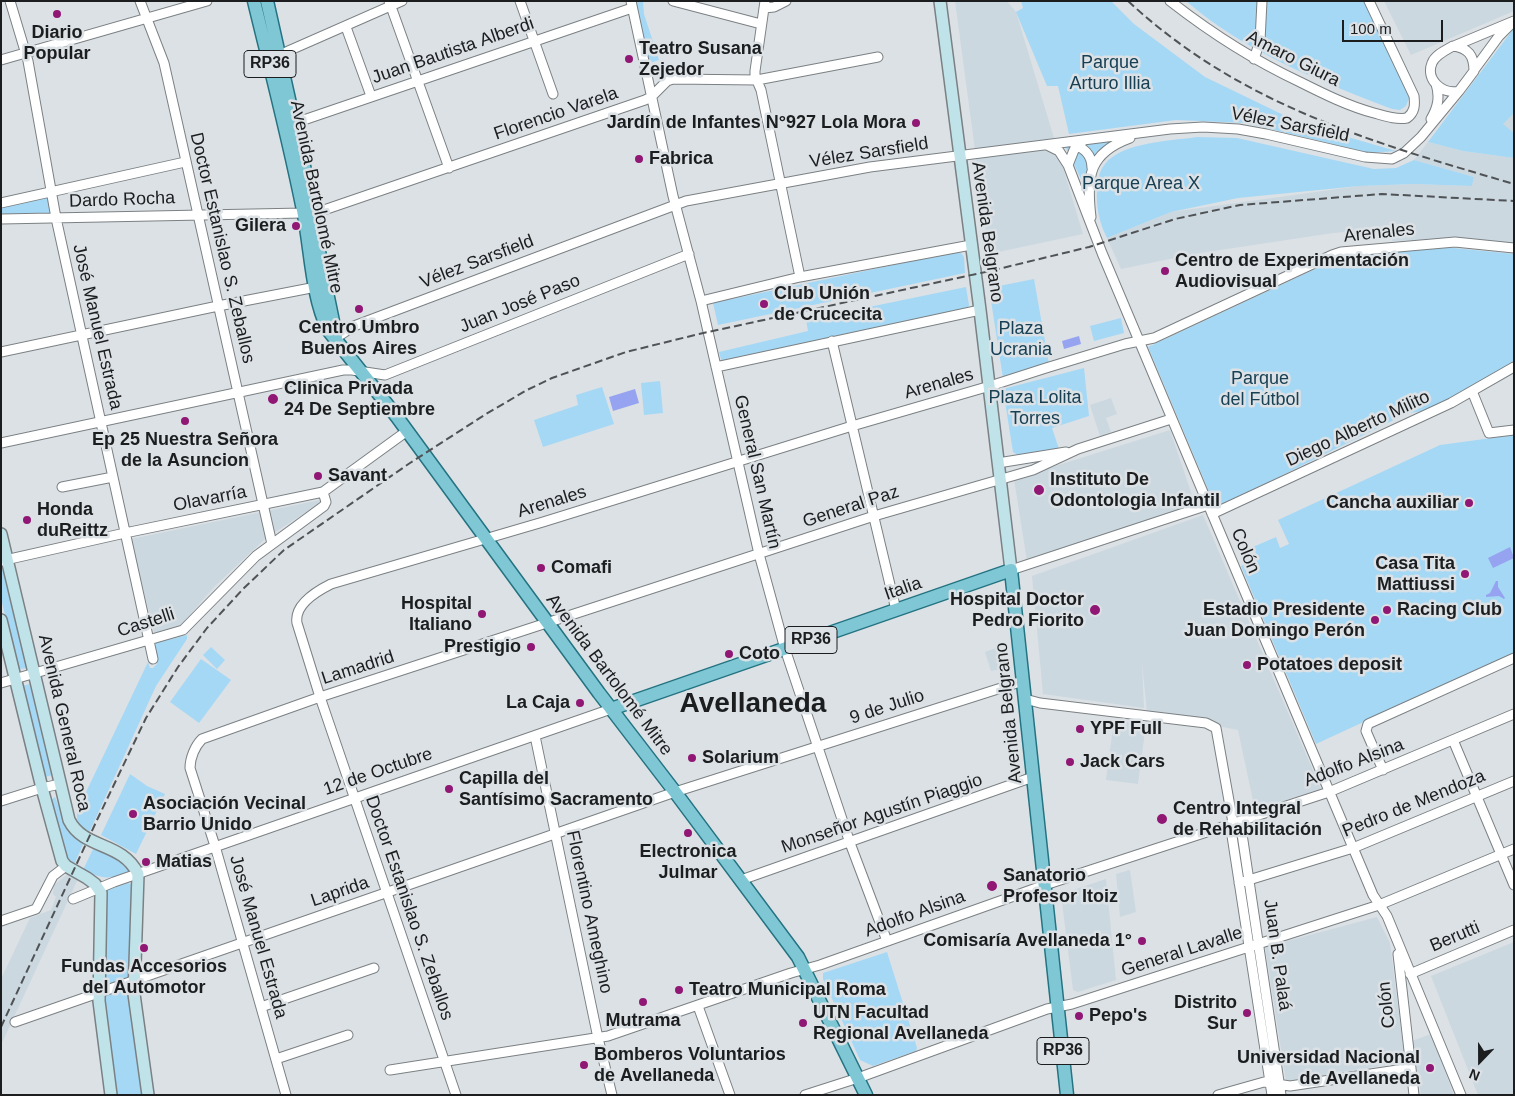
<!DOCTYPE html>
<html>
<head>
<meta charset="utf-8">
<style>
  body { margin:0 }
  #map { position:relative; width:1515px; height:1096px; overflow:hidden; background:#dce1e5; font-family:Helvetica,sans-serif }
  canvas { display:block }
  .frame { position:absolute; inset:0; border:2px solid #1b1d1f; pointer-events:none }
  .north { position:absolute; left:1455px; top:1036px; width:50px; height:50px; -webkit-text-stroke:4px #dce1e5; paint-order:stroke; rotate:202deg; font-size:14px; font-weight:700; line-height:20px; text-align:center; color:#1b1d1f }
  .north::after { content:''; display:block; margin:auto; width:18px; height:22px; background:#1b1d1f; clip-path:polygon(50% 0,100% 100%,50% 72%,0 100%) }
  .scale { position:absolute; left:1342px; top:20px; width:101px; height:22px; box-sizing:border-box; border:2px solid #1b1d1f; border-top:0; padding-left:6px; font-size:15px; line-height:18px; white-space:nowrap; color:#1b1d1f; -webkit-text-stroke:4px #dce1e5; paint-order:stroke }
</style>
</head>
<body>
<div id="map">
<canvas width="1515" height="1096"></canvas>
<div class="frame"></div>
<div class="north">N</div>
<div class="scale">100 m</div>
</div>
<script>
const ctx = document.querySelector('canvas').getContext('2d');
ctx.lineJoin = 'round';
function fill(path, color) { ctx.fillStyle = color; ctx.fill(path, 'evenodd'); }
function stroke(path, color, width, dash) { ctx.strokeStyle = color; ctx.lineWidth = width; ctx.lineCap = dash ? 'butt' : 'round'; ctx.setLineDash(dash || []); ctx.stroke(path); }
function drawText(font, color, halo, rows, align = 'center') {
  ctx.font = font + ' Helvetica,sans-serif'; ctx.lineWidth = 5; ctx.setLineDash([]); ctx.textBaseline = 'middle'; ctx.strokeStyle = halo; ctx.fillStyle = color; for (const [text, x, y, turn = 0] of rows) {
    ctx.save(); ctx.translate(x, y); ctx.rotate((+turn || 0) * Math.PI / 180); ctx.textAlign = isNaN(turn) ? turn : align; if (halo) ctx.strokeText(text, 0, 0); ctx.fillText(text, 0, 0); ctx.restore();
  }
}
const built = new Path2D(`
  M955,1H1007L1016,12L1083,234L989,254Z
  M1384,1H1514V11L1411,55Z
  M1514,113V133L1502,124Z
  M1428,142L1463,151L1514,158V243L1468,238L1392,241L1391,228L1333,233L1194,254L1121,269L1107,238L1171,212L1359,186L1414,184L1472,186L1474,177L1414,160Z
  M1111,398L1117,414L1106,418L1111,432L1100,436L1090,405Z
  M1170,430L1196,507L1027,561L1014,479Z
  M320,500V503L266,538L214,587L181,625L154,633L131,539Z
  M1203,515L1321,789L1255,810L1238,730L1147,712L1142,663L1144,708L1043,694L1032,576Z
  M1007,644L1011,667L991,671L985,652Z
  M1114,720L1146,724L1138,784L1106,780Z
  M1130,870L1136,912L1120,917L1116,874Z
  M69,873L78,879L1,1045V979L30,918L51,910L56,897L53,894L54,885Z
  M1106,879L1116,980L1078,992L1073,990L1061,894Z
  M1377,917L1390,943L1405,1062L1286,1081L1265,947Z
  M1514,942V1095H1478L1431,976Z
  M1431,1034L1454,1095H1421L1412,1041Z`);
const green = new Path2D(`
  M633,1H643L644,14L659,60L647,64Z
  M1021,1H1111L1134,24L1205,77L1300,123L1396,151L1369,153L1246,123L1176,120L1069,134L1058,86H1047L1016,12L1023,8Z
  M1186,1H1365L1410,96L1406,106L1400,110L1392,109C1319,81 1245,52 1186,1Z
  M1514,28V113L1503,124L1514,133V158L1463,151L1428,142Z
  M1197,137L1237,138L1374,169L1396,168L1414,160L1474,177L1472,186L1414,184L1359,186L1238,198L1171,212L1107,238C1099,222 1096,207 1097,189C1098,180 1099,171 1105,164C1122,142 1171,141 1197,137Z
  M1112,139L1094,156L1086,189L1065,146Z
  M52,191L56,218L1,219V203Z
  M1443,247L1514,254V363L1454,398L1425,411L1408,413L1216,508L1148,347L1341,257Z
  M955,252L961,253L964,257L965,273L718,325L713,303Z
  M1034,279L1049,364L1003,378L989,288Z
  M966,287L969,305L968,309L722,363L719,352L808,331L806,320Z
  M1121,318L1124,333L1094,341L1090,326Z
  M1084,368L1089,416L1052,428L1059,449L1018,455L1013,452L1003,389Z
  M660,381L663,413L644,415L641,383Z
  M602,387L614,424L543,447L534,420L578,405L576,395Z
  M1514,435V654L1480,668L1316,744L1241,566L1258,558L1253,547L1276,537L1280,548L1289,544L1278,520L1440,445Z
  M1,570H4L28,668L19,669L1,599Z
  M187,635V639L156,686L89,833C80,826 76,823 77,811L148,662L150,668H153L157,664L154,650L156,643Z
  M211,647L225,660L217,669L203,655Z
  M201,659L231,680L199,723L170,702Z
  M30,684L53,775L45,777L22,686Z
  M130,774L147,786L165,794L136,854L101,835Z
  M55,797L72,835L84,842L74,865L66,861L51,800Z
  M94,847L120,859L130,868L129,872C108,880 103,879 83,870Z
  M128,883L133,885V887L128,977L108,985L103,983L105,893L107,890Z
  M887,952L917,1048L916,1051L873,1066L860,1060L823,979V973Z
  M134,981L148,1095H111L99,992Z`);
const water = new Path2D(`
  M1079,336L1081,344L1064,349L1062,341Z
  M635,389L639,403L613,411L609,397Z
  M1510,547L1514,558L1493,568L1488,558Z
  M1496,581H1498V587L1505,598L1504,599L1499,596L1486,597V595L1490,593Z`);
const minor = new Path2D(`
  M10,1L28,61L56,218L153,659
  M140,1L164,63L272,544
  M389,1L449,168
  M520,1L553,94
  M631,1L673,196L701,301L759,554L785,649L850,843L887,941
  M673,1L761,24
  M765,1L755,71V76L761,90L800,277
  M1170,1C1211,33 1253,60 1300,82C1324,94 1348,106 1374,113C1385,116 1396,120 1407,118C1415,112 1415,105 1414,96L1369,1
  M764,8L774,7L786,1
  M346,27L371,96
  M1453,46C1468,48 1474,55 1474,71L1459,91C1443,95 1425,80 1432,63C1435,55 1446,50 1453,46Z
  M1454,46L1514,21
  M279,55L402,1
  M1254,59L1260,41L1262,1
  M1,60L207,1
  M1474,70L1499,36L1511,24
  M1431,119C1438,107 1440,97 1436,84
  M289,125L632,8
  M1072,142C1084,149 1092,154 1092,168
  M1047,145L1059,151L1068,165L1102,253L1373,895L1387,916L1461,1095
  M1068,165L1074,150L1082,142
  M1,203L185,162
  M1091,217C1086,176 1089,153 1130,138
  M1,219L303,213L321,211L645,100L651,97L667,81L673,79L757,80L878,57
  M701,301L800,277L971,245
  M336,338L354,326L686,201L870,167L1170,129L1203,127L1238,129L1266,134L1365,157L1392,159L1404,153L1421,137L1459,91
  M832,341L896,610
  M1,352L218,306L316,287
  M716,367L980,310
  M1472,391L1489,433L1514,430
  M1,443L343,370H352L385,375L689,254
  M998,463L1066,452
  M62,487L113,477
  M1212,514L1451,403L1514,367
  M1,561L125,533L323,492L407,431
  M1011,570L1208,505
  M1,683L183,630L256,556L324,506L326,502L323,492
  M1025,699L1040,703L1206,723L1216,728L1233,823L1232,836L1272,1095
  M535,736L598,1038L612,1095
  M1453,740L1514,885
  M1383,770L1366,731L1368,724L1514,658
  M1,801L42,788L60,784
  M1233,823L1242,834L1281,1095
  M741,880L1033,777
  M1239,883L1353,848L1514,781
  M73,899L114,882L611,709
  M1,921L36,909L53,876L66,866
  M1398,954L1414,1095
  M1410,974L1514,930
  M698,1006L730,1095
  M261,1007L374,968
  M15,1022L675,792L1023,681
  M276,1059L348,1035
  M390,1070L608,1036L791,973L820,965L1045,885L1329,792L1514,714
  M286,1095L215,846L190,768C190,758 195,746 202,739L320,697L874,516L1033,470L1078,449L1171,419
  M456,1095L320,697L297,623C294,605 317,591 331,584L543,522L852,426L990,386L1046,368L1125,344L1154,338L1332,255L1341,252L1455,242L1514,248
  M805,1095L858,1078L1047,1009L1072,1004L1379,905L1514,849
  M1218,1095L1264,1082L1290,1086L1411,1068`);
const secondary = new Path2D(`
  M940,1L980,310L1011,570
  M1,534L69,820C84,850 122,841 138,874L134,994L148,1095
  M1,620L42,788L62,861L66,866L87,878L95,884L101,893L99,1001L111,1095`);
const primary = new Path2D(`
  M254,1C271,71 289,140 303,210C311,249 311,294 328,330L397,417L599,693L675,792L798,957L866,1095
  M267,1L306,175L322,268L336,336
  M611,709L1011,570L1067,1095`);
const rail = new Path2D(`
  M1128,1C1240,105 1371,142 1514,184
  M1,1027L97,820L146,718L178,667L207,628L244,588L284,550L410,463L486,414L527,390L552,378L626,352L699,334L990,271L1089,247L1175,219L1240,205L1382,194L1514,201`);
const markers = [
  [57,14,5,"#901774"],
  [629,59,5,"#901774"],
  [916,123,5,"#901774"],
  [639,159,5,"#901774"],
  [296,226,5,"#901774"],
  [1165,271,5,"#901774"],
  [764,304,5,"#901774"],
  [359,309,5,"#901774"],
  [273,399,6,"#901774"],
  [185,421,5,"#901774"],
  [318,476,5,"#901774"],
  [1039,490,6,"#901774"],
  [1469,503,5,"#901774"],
  [27,520,5,"#901774"],
  [541,568,5,"#901774"],
  [1465,574,5,"#901774"],
  [1095,610,6,"#901774"],
  [1387,610,5,"#901774"],
  [482,614,5,"#901774"],
  [1375,620,5,"#901774"],
  [531,647,5,"#901774"],
  [729,654,5,"#901774"],
  [1247,665,5,"#901774"],
  [580,703,5,"#901774"],
  [1080,729,5,"#901774"],
  [692,758,5,"#901774"],
  [1070,762,5,"#901774"],
  [449,789,5,"#901774"],
  [133,814,5,"#901774"],
  [1162,819,6,"#901774"],
  [688,833,5,"#901774"],
  [146,862,5,"#901774"],
  [992,886,6,"#901774"],
  [1142,941,5,"#901774"],
  [144,948,5,"#901774"],
  [679,990,5,"#901774"],
  [643,1002,5,"#901774"],
  [1247,1013,5,"#901774"],
  [1079,1016,5,"#901774"],
  [803,1023,5,"#901774"],
  [584,1065,5,"#901774"],
  [1430,1068,5,"#901774"]
];
const shields = [
  [270,64,52],
  [811,640,52],
  [1063,1051,52]
];
const shieldNames = [
  ["RP36",270,64],
  ["RP36",811,640],
  ["RP36",1063,1051]
];
const poiNames = [
  ["Diario",57,33,"center"],
  ["Popular",57,54,"center"],
  ["Teatro Susana",639,49],
  ["Zejedor",639,70],
  ["Jardín de Infantes N°927 Lola Mora",906,123,"right"],
  ["Fabrica",649,159],
  ["Gilera",286,226,"right"],
  ["Centro de Experimentación",1175,261],
  ["Audiovisual",1175,282],
  ["Club Unión",774,294],
  ["de Crucecita",774,315],
  ["Centro Umbro",359,328,"center"],
  ["Buenos Aires",359,349,"center"],
  ["Clinica Privada",284,389],
  ["24 De Septiembre",284,410],
  ["Ep 25 Nuestra Señora",185,440,"center"],
  ["de la Asuncion",185,461,"center"],
  ["Savant",328,476],
  ["Instituto De",1050,480],
  ["Odontologia Infantil",1050,501],
  ["Cancha auxiliar",1459,503,"right"],
  ["Honda",37,510],
  ["duReittz",37,531],
  ["Casa Tita",1455,564,"right"],
  ["Mattiussi",1455,585,"right"],
  ["Comafi",551,568],
  ["Hospital Doctor",1084,600,"right"],
  ["Pedro Fiorito",1084,621,"right"],
  ["Hospital",472,604,"right"],
  ["Italiano",472,625,"right"],
  ["Estadio Presidente",1365,610,"right"],
  ["Juan Domingo Perón",1365,631,"right"],
  ["Racing Club",1397,610],
  ["Prestigio",521,647,"right"],
  ["Coto",739,654],
  ["Potatoes deposit",1257,665],
  ["La Caja",570,703,"right"],
  ["YPF Full",1090,729],
  ["Solarium",702,758],
  ["Jack Cars",1080,762],
  ["Capilla del",459,779],
  ["Santísimo Sacramento",459,800],
  ["Asociación Vecinal",143,804],
  ["Barrio Unido",143,825],
  ["Centro Integral",1173,809],
  ["de Rehabilitación",1173,830],
  ["Electronica",688,852,"center"],
  ["Julmar",688,873,"center"],
  ["Matias",156,862],
  ["Sanatorio",1003,876],
  ["Profesor Itoiz",1003,897],
  ["Comisaría Avellaneda 1°",1132,941,"right"],
  ["Fundas Accesorios",144,967,"center"],
  ["del Automotor",144,988,"center"],
  ["Teatro Municipal Roma",689,990],
  ["Distrito",1237,1003,"right"],
  ["Sur",1237,1024,"right"],
  ["UTN Facultad",813,1013],
  ["Regional Avellaneda",813,1034],
  ["Pepo's",1089,1016],
  ["Mutrama",643,1021,"center"],
  ["Bomberos Voluntarios",594,1055],
  ["de Avellaneda",594,1076],
  ["Universidad Nacional",1420,1058,"right"],
  ["de Avellaneda",1420,1079,"right"]
];
const streetNames = [
  ["Juan Bautista Alberdi",453,51,-19],
  ["Amaro Giura",1293,59,27],
  ["Florencio Varela",556,114,-19],
  ["Vélez Sarsfield",1290,125,11],
  ["Vélez Sarsfield",869,153,-9],
  ["Avenida Bartolomé Mitre",316,197,78],
  ["Dardo Rocha",122,200,-2],
  ["Avenida Belgrano",987,232,82],
  ["Arenales",1379,233,-6],
  ["Doctor Estanislao S. Zeballos",222,248,77],
  ["Vélez Sarsfield",477,262,-21],
  ["Juan José Paso",520,304,-22],
  ["José Manuel Estrada",97,327,77],
  ["Arenales",939,384,-16],
  ["Diego Alberto Milito",1358,429,-25],
  ["General San Martín",757,472,77],
  ["Olavarría",210,499,-11],
  ["Arenales",552,502,-17],
  ["General Paz",851,507,-18],
  ["Colón",1245,551,67],
  ["Italia",903,589,-19],
  ["Castelli",146,623,-18],
  ["Lamadrid",358,668,-18],
  ["Avenida Bartolomé Mitre",609,675,53],
  ["9 de Julio",887,707,-18],
  ["Avenida Belgrano",1009,713,-96],
  ["Avenida General Roca",64,723,77],
  ["Adolfo Alsina",1354,763,-21],
  ["12 de Octubre",378,772,-19],
  ["Pedro de Mendoza",1414,804,-22],
  ["Monseñor Agustín Piaggio",882,814,-19],
  ["Laprida",340,892,-19],
  ["Doctor Estanislao S. Zeballos",409,908,71],
  ["Florentino Ameghino",589,912,78],
  ["Adolfo Alsina",915,914,-20],
  ["José Manuel Estrada",258,937,74],
  ["Berutti",1455,937,-23],
  ["General Lavalle",1182,952,-18],
  ["Juan B. Palaá",1277,955,82],
  ["Colón",1387,1005,-96]
];
const parkNames = [
  ["Parque",1110,63],
  ["Arturo Illia",1110,84],
  ["Parque Area X",1141,184],
  ["Plaza",1021,329],
  ["Ucrania",1021,350],
  ["Parque",1260,379],
  ["del Fútbol",1260,400],
  ["Plaza Lolita",1035,398],
  ["Torres",1035,419]
];
const townNames = [
  ["Avellaneda",753,704]
];
fill(built, '#cbd8e0');
fill(green, '#a5d8f5');
fill(water, '#96a3f1');
stroke(minor, '#7b8083', 11);
stroke(secondary, '#7b8083', 14);
stroke(primary, '#247382', 15);
stroke(minor, '#fff', 9);
stroke(secondary, '#bfe3e9', 11);
stroke(primary, '#7fc7d4', 12);
stroke(rail, '#505356', 2, [8, 4]);
for (const [x, y, r, color] of markers) { const dot = new Path2D(); dot.arc(x, y, r, 0, 2 * Math.PI); ctx.fillStyle = color; ctx.fill(dot); stroke(dot, '#dce1e5', 2); }
for (const [x, y, w] of shields) { const box = new Path2D(); box.roundRect(x - w / 2, y - 13.5, w, 27, 4); ctx.fillStyle = '#dce1e5'; ctx.fill(box); stroke(box, '#1b1d1f', 1); }
drawText('bold 16px', '#1b1d1f', null, shieldNames);
drawText('bold 18px', '#1b1d1f', '#dce1e5', poiNames, 'left');
drawText('18px', '#1b1d1f', '#dce1e5', streetNames);
drawText('18px', '#174055', '#dce1e5', parkNames);
drawText('bold 28px', '#1b1d1f', '#dce1e5', townNames);
</script>
</body>
</html>
